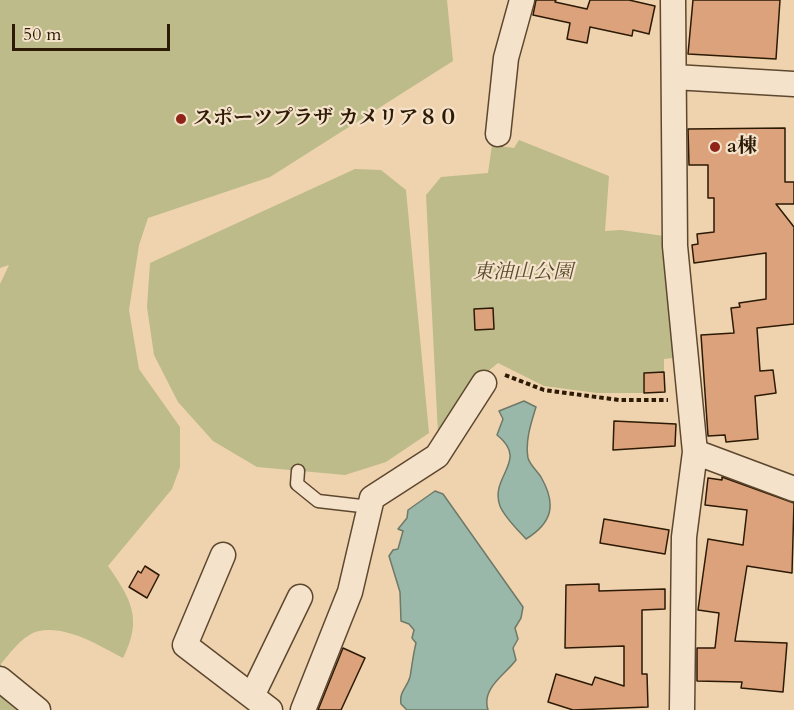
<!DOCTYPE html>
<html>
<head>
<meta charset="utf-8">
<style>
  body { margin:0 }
  #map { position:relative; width:794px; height:710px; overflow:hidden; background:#efd3ae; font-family:Cardo,serif }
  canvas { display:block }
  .scale { position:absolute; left:12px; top:24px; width:158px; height:27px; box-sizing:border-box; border:3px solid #2c1a05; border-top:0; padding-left:8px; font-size:18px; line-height:21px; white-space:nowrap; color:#2c1a05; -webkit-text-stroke:4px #f5e2ca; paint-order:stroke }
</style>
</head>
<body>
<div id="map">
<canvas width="794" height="710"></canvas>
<div class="scale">50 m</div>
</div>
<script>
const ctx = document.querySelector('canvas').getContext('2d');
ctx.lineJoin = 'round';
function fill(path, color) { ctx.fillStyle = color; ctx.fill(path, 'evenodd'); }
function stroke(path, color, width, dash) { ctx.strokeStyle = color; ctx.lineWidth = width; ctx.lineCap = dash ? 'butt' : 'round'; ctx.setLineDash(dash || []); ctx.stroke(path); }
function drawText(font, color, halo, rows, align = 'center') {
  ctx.font = font + ' Cardo,"Noto Serif JP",serif'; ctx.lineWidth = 4.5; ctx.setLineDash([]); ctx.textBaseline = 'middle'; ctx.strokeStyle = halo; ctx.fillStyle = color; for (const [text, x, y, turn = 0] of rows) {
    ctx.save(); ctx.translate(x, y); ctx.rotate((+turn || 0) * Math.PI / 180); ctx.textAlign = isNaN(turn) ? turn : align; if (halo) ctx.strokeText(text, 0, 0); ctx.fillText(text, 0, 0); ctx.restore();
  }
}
const green = new Path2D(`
  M0,0H447L453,61L270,177L148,218L139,245L129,310L139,369L180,427V467L172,489L108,566C131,599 143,619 123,658C100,646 67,625 39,631C24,634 10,653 1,664L10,694L22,710H0V284L9,265L0,268Z
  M519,140L609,176L605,231L621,230L664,236L673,358L664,359V372L643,373V393H597L544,386L498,363L463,392L438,434L426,195L441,177L488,173L492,145L514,148Z
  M355,169L381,170L406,190L429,433L386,462L345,475L257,467L213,441L178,402L154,355L147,307L150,263Z`);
const water = new Path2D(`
  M524,401L536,407C531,423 525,441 528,458C530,465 537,471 541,477C557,505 552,523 526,539C518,530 505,518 500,506C489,476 530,461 497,435L503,419L499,411Z
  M435,491L443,494L523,607L521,618L515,628L518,639L513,648L516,660C505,675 481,688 488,710H407L401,704C399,691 407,688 410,677C412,666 413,655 416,643L412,638L414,630L409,624L401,621L400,592L389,556L393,550L398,549L403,531L398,529L407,518L408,510Z`);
const building = new Path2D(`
  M536,0H556L555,2L587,9L590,0H629L655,6L649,34L633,30L632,36L590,27L587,43L567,39L570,23L533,15Z
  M693,0H780L776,59L688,54Z
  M785,128V182H794V204H776L794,227V324L757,328L760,371L773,370L776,393L755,396L758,439L726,442L725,435L708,436L701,335L734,333L731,308L740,307L739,303L766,299V253L694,263L692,245L698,244L697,234L714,232V198H708V165H689L688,129Z
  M493,308L494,329L475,330L474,309Z
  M664,372L665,392L644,393V373Z
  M614,421L676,424L675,446L613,450Z
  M722,477L794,503L792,573L747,566L735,641L787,643L783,692L741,688L742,682L697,681V648H715L719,613L698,610L708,539L743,545L747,510L705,505L708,478L722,480Z
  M604,519L669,530L665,554L600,543Z
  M145,566L159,575L147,598L129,587L138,571L141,573Z
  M599,584V591L665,589V609L642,610V674H647L648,707L573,710L548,702L556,674L592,685L595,677L624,686V646L565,648L566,585Z
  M343,648L365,658L341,710H318Z`);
const path = new Path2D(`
  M505,375L544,390L619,400H668`);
const lane = new Path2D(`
  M298,471L297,484L318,501L370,507`);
const street = new Path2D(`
  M673,0L675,246L695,452L794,489
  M674,77L794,84
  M498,134L506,58L522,0
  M223,555L185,645L270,710
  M0,679L38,710
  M252,696L300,597
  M303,710L350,592L372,498L437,456L484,383
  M682,710L684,537L695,452`);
const markers = [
  [181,119,6,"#8f2418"],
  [715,147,6,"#8f2418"]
];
const poiNames = [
  ["スポーツプラザ カメリア８０",193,119],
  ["a棟",727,147]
];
const parkNames = [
  ["東油山公園",523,273]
];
fill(green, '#bcbb89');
fill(water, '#9ab8aa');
stroke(water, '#6e7968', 1.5);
fill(building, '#dba27b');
stroke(building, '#2c1a05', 1.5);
stroke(lane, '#5d482f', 15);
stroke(street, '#5d482f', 27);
stroke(path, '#2c1a05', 4, [4.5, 3]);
stroke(lane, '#f5e2ca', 12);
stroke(street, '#f5e2ca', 24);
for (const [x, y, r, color] of markers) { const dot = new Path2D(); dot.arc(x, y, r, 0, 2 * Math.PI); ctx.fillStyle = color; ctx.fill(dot); stroke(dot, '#f5e2ca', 2); }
drawText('bold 20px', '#2c1a05', '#f5e2ca', poiNames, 'left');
drawText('italic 20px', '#574a2d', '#f5e2ca', parkNames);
</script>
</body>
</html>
